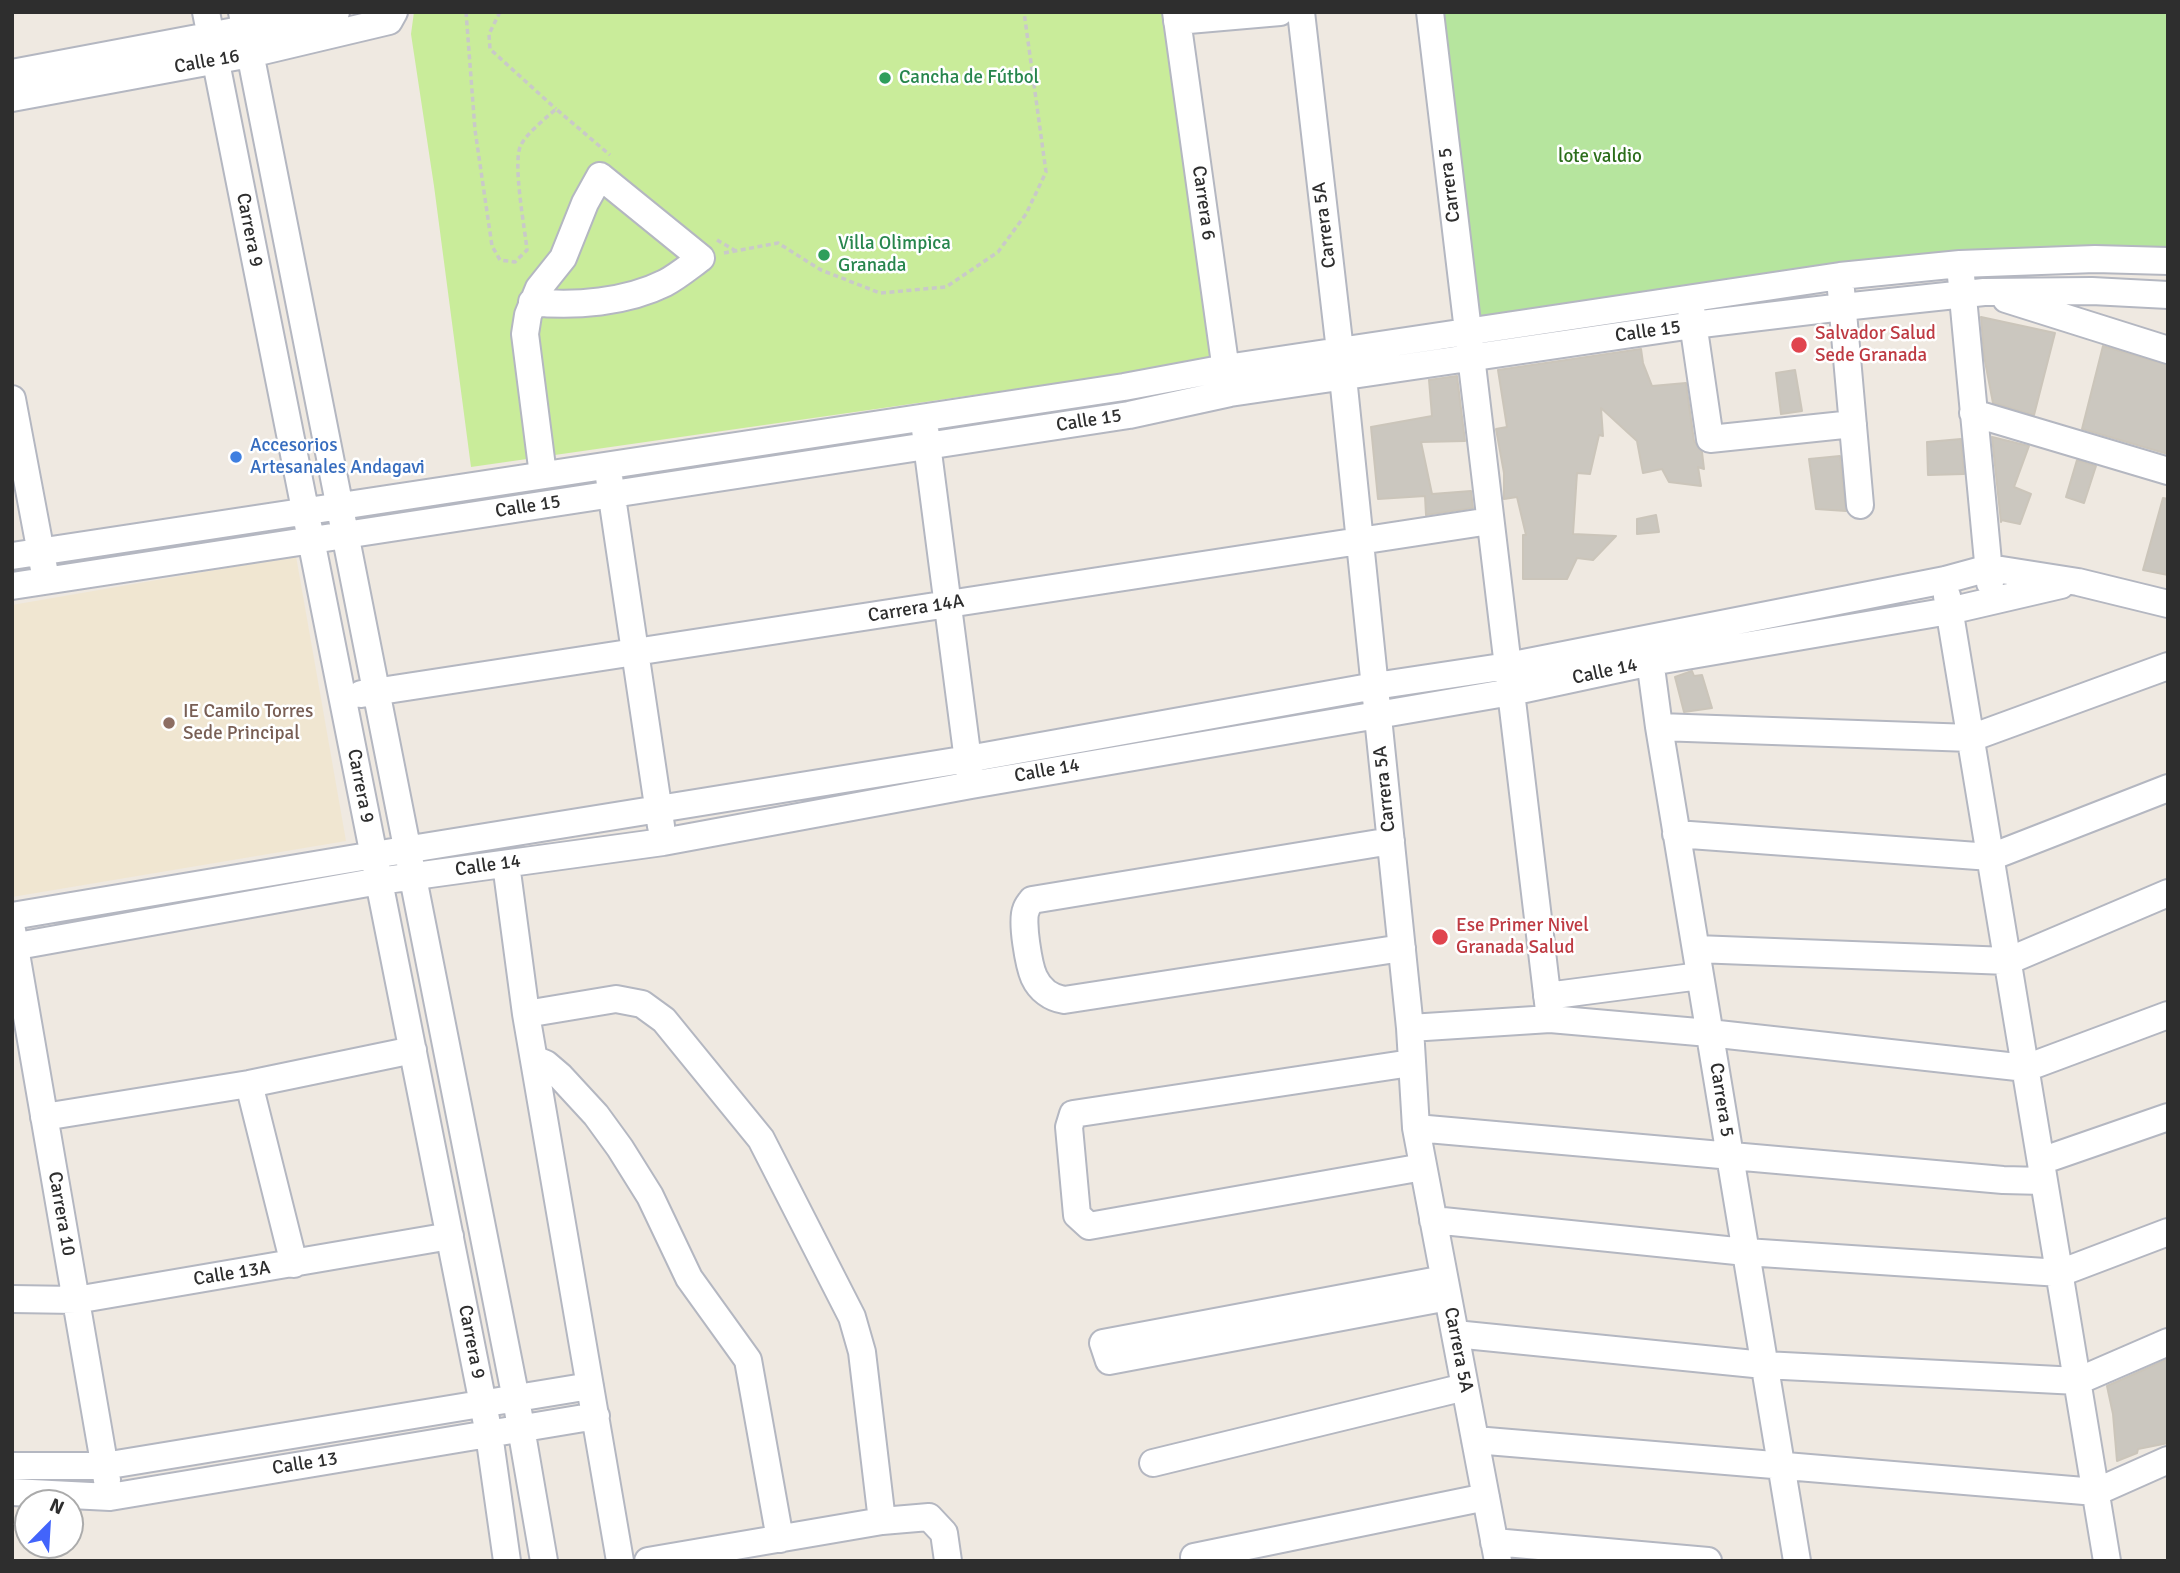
<!DOCTYPE html>
<html>
<head>
<meta charset="utf-8">
<style>
  body { margin:0 }
  #map { position:relative; width:2180px; height:1573px; overflow:hidden; background:#efe9e1; font-family:Signika,sans-serif }
  canvas { display:block }
  .frame { position:absolute; inset:0; border:14px solid #2e2e2e; pointer-events:none }
  .north { position:absolute; left:14px; top:1489px; width:70px; height:70px; box-sizing:border-box; background:#fff; border:2px solid #ababab; border-radius:50%; rotate:24deg; font-size:19px; font-weight:700; line-height:28px; text-align:center; color:#2e2e2e }
  .north::after { content:''; display:block; margin:auto; width:24px; height:32px; background:#4264fb; clip-path:polygon(50% 0,100% 100%,50% 72%,0 100%) }
</style>
</head>
<body>
<div id="map">
<canvas width="2180" height="1573"></canvas>
<div class="frame"></div>
<div class="north">N</div>
</div>
<script>
const ctx = document.querySelector('canvas').getContext('2d');
ctx.lineJoin = 'round';
function fill(path, color) { ctx.fillStyle = color; ctx.fill(path, 'evenodd'); }
function stroke(path, color, width, dash) { ctx.strokeStyle = color; ctx.lineWidth = width; ctx.lineCap = dash ? 'butt' : 'round'; ctx.setLineDash(dash || []); ctx.stroke(path); }
function drawText(font, color, halo, rows, align = 'center') {
  ctx.font = font + ' Signika,sans-serif'; ctx.lineWidth = 5; ctx.setLineDash([]); ctx.textBaseline = 'middle'; ctx.strokeStyle = halo; ctx.fillStyle = color; for (const [text, x, y, turn = 0] of rows) {
    ctx.save(); ctx.translate(x, y); ctx.rotate((+turn || 0) * Math.PI / 180); ctx.textAlign = isNaN(turn) ? turn : align; if (halo) ctx.strokeText(text, 0, 0); ctx.fillText(text, 0, 0); ctx.restore();
  }
}
const education = new Path2D(`
  M296,556L346,841L12,897V605Z`);
const green = new Path2D(`
  M1440,12H2168V247L1920,256L1473,321Z`);
const pitch = new Path2D(`
  M414,12H1175L1200,190L1211,361L471,467L434,186L411,34Z`);
const building = new Path2D(`
  M1981,317L2055,333L2034,415L1993,403L1984,356Z
  M2103,346L2168,365V454L2082,429Z
  M1641,349L1643,363L1652,386L1686,383L1694,441L1702,452L1704,469L1698,467L1701,486L1669,482L1662,469L1643,473L1637,441L1601,408L1603,436L1599,435L1590,474L1577,473L1573,534L1616,536L1593,560L1577,558L1567,579H1523V535H1526L1517,497L1504,499V473L1496,429L1507,427L1498,370Z
  M1795,370L1802,411L1781,414L1776,373Z
  M1457,376L1465,441L1421,442L1432,494L1471,491L1473,508L1426,515L1425,496L1378,499L1371,427L1432,416L1429,380Z
  M1992,437L2029,446L2014,487L2031,494L2020,524L2001,520V522Z
  M1961,439L1964,474L1928,475L1927,442Z
  M1840,456L1846,511L1816,509L1809,459Z
  M2077,460L2096,466L2084,503L2066,497Z
  M2163,498L2168,499V575L2143,570Z
  M1656,515L1659,532L1637,534V519Z
  M1692,671L1694,676L1702,675L1712,708L1684,712L1675,677Z
  M2168,1359V1443L2138,1449L2137,1453L2117,1461L2113,1414L2107,1386Z`);
const path = new Path2D(`
  M466,12L475,130L492,246L500,260L515,262L527,250C525,229 512,161 521,145C526,134 547,117 556,109L610,155
  M500,12L489,34L490,49L556,109
  M717,240L736,251
  M724,253L778,243L821,270L880,293L946,287L998,252L1026,214L1046,172L1024,12`);
const minor = new Path2D(`
  M206,12L489,1434L507,1561
  M242,12L516,1399L544,1561
  M1176,12L1228,385
  M1301,12L1343,377L1410,1028L1416,1128L1498,1561
  M1430,12L1550,1019
  M1177,21L1280,12
  M12,73L336,12
  M12,98L250,54L389,21L394,12
  M1961,276L1990,583
  M1841,290L1860,505
  M2006,299L2168,350
  M532,302C574,307 627,302 665,283C678,276 690,266 701,258L600,176L585,203L563,258L539,288L528,315L525,334L543,475
  M1691,309L1710,439L1853,424
  M12,399L44,569
  M1973,413L2168,471
  M925,429L970,776
  M609,477L661,826
  M12,556L1124,387L1226,368L1840,276L1960,264L2095,259L2168,261
  M12,586L1129,415L1230,393L1693,325L1843,307L1984,292L2092,291L2168,295
  M1947,596L2107,1561
  M1648,645L1659,727L1797,1561
  M361,694L1490,521
  M1659,727L1971,738L2168,666
  M1676,834L1991,857L2168,788
  M1391,841L1032,900C1030,903 1027,906 1026,910C1021,921 1029,966 1034,977C1040,990 1051,998 1064,1000L1402,948
  M506,864L526,1014L620,1561
  M12,916L374,855L968,759L1375,686L1508,666L1945,580L1989,568L2078,582L2168,604
  M12,930L107,1480
  M12,947L379,881L663,842L971,785L1511,692L1651,662L1949,611L2061,585
  M1696,949L2008,961L2168,893
  M1547,996L1700,976
  M526,1014L616,999L642,1004L664,1020L761,1139L852,1317L862,1352L882,1521
  M1410,1028L1550,1019L1709,1033L2026,1068L2168,1015
  M534,1059L546,1064L560,1076L596,1115L620,1148L650,1196L689,1278L748,1360L780,1539
  M1411,1063L1073,1114L1069,1127L1077,1215L1089,1226L1423,1167
  M249,1084L294,1264
  M44,1117L249,1084L413,1050
  M1416,1128L2003,1180L2044,1181
  M2041,1161L2168,1117
  M1433,1220L1746,1252L2060,1273L2168,1232
  M1444,1279L1103,1343L1109,1361L1448,1297
  M12,1299L76,1300L450,1236
  M1455,1334L1764,1365L2078,1381L2168,1342
  M1475,1440L2096,1492L2168,1460
  M1153,1463L1465,1387
  M12,1466H104L590,1386
  M12,1492L110,1497L596,1416
  M1494,1542L1708,1561
  M1194,1557L1486,1497
  M648,1561L882,1521L929,1517L944,1533L948,1561`);
const markers = [
  [885,78,7,"#2e9e5b"],
  [824,255,7,"#2e9e5b"],
  [1799,345,9,"#e0444e"],
  [236,457,7,"#3f7fe0"],
  [169,723,7,"#8d6e63"],
  [1440,937,9,"#e0444e"]
];
const streetNames = [
  ["Calle 16",207,62,-10],
  ["Carrera 5",1450,185,-97],
  ["Carrera 6",1203,203,82],
  ["Carrera 5A",1325,225,-97],
  ["Carrera 9",249,230,79],
  ["Calle 15",1648,332,-8],
  ["Calle 15",1089,421,-9],
  ["Calle 15",528,507,-9],
  ["Carrera 14A",916,609,-9],
  ["Calle 14",1605,672,-12],
  ["Calle 14",1047,771,-10],
  ["Carrera 9",360,786,79],
  ["Carrera 5A",1385,789,-96],
  ["Calle 14",488,866,-8],
  ["Carrera 5",1721,1100,81],
  ["Carrera 10",61,1214,80],
  ["Calle 13A",232,1274,-9],
  ["Carrera 9",471,1342,79],
  ["Carrera 5A",1458,1350,79],
  ["Calle 13",305,1464,-9]
];
const leisureNames = [
  ["Cancha de Fútbol",899,78],
  ["Villa Olimpica",838,244],
  ["Granada",838,266]
];
const parkNames = [
  ["lote valdio",1600,157]
];
const healthNames = [
  ["Salvador Salud",1815,334],
  ["Sede Granada",1815,356],
  ["Ese Primer Nivel",1456,926],
  ["Granada Salud",1456,948]
];
const shopNames = [
  ["Accesorios",250,446],
  ["Artesanales Andagavi",250,468]
];
const educationNames = [
  ["IE Camilo Torres",183,712],
  ["Sede Principal",183,734]
];
fill(education, '#f0e6d1');
fill(green, '#b6e59e');
fill(pitch, '#c9ec9a');
fill(building, '#cbc7bf');
stroke(building, '#cbc5ba', 2);
stroke(minor, '#b4b7c1', 30);
stroke(path, '#c9c9c9', 3.5, [5, 3.5]);
stroke(minor, '#fff', 26);
for (const [x, y, r, color] of markers) { const dot = new Path2D(); dot.arc(x, y, r, 0, 2 * Math.PI); ctx.fillStyle = color; ctx.fill(dot); stroke(dot, '#fff', 2.5); }
drawText('19px', '#2e2e2e', '#fff', streetNames);
drawText('19px', '#27864d', '#fff', leisureNames, 'left');
drawText('19px', '#2c6e1b', '#fff', parkNames);
drawText('19px', '#be3a42', '#fff', healthNames, 'left');
drawText('19px', '#366cbe', '#fff', shopNames, 'left');
drawText('19px', '#785e54', '#fff', educationNames, 'left');
</script>
</body>
</html>
